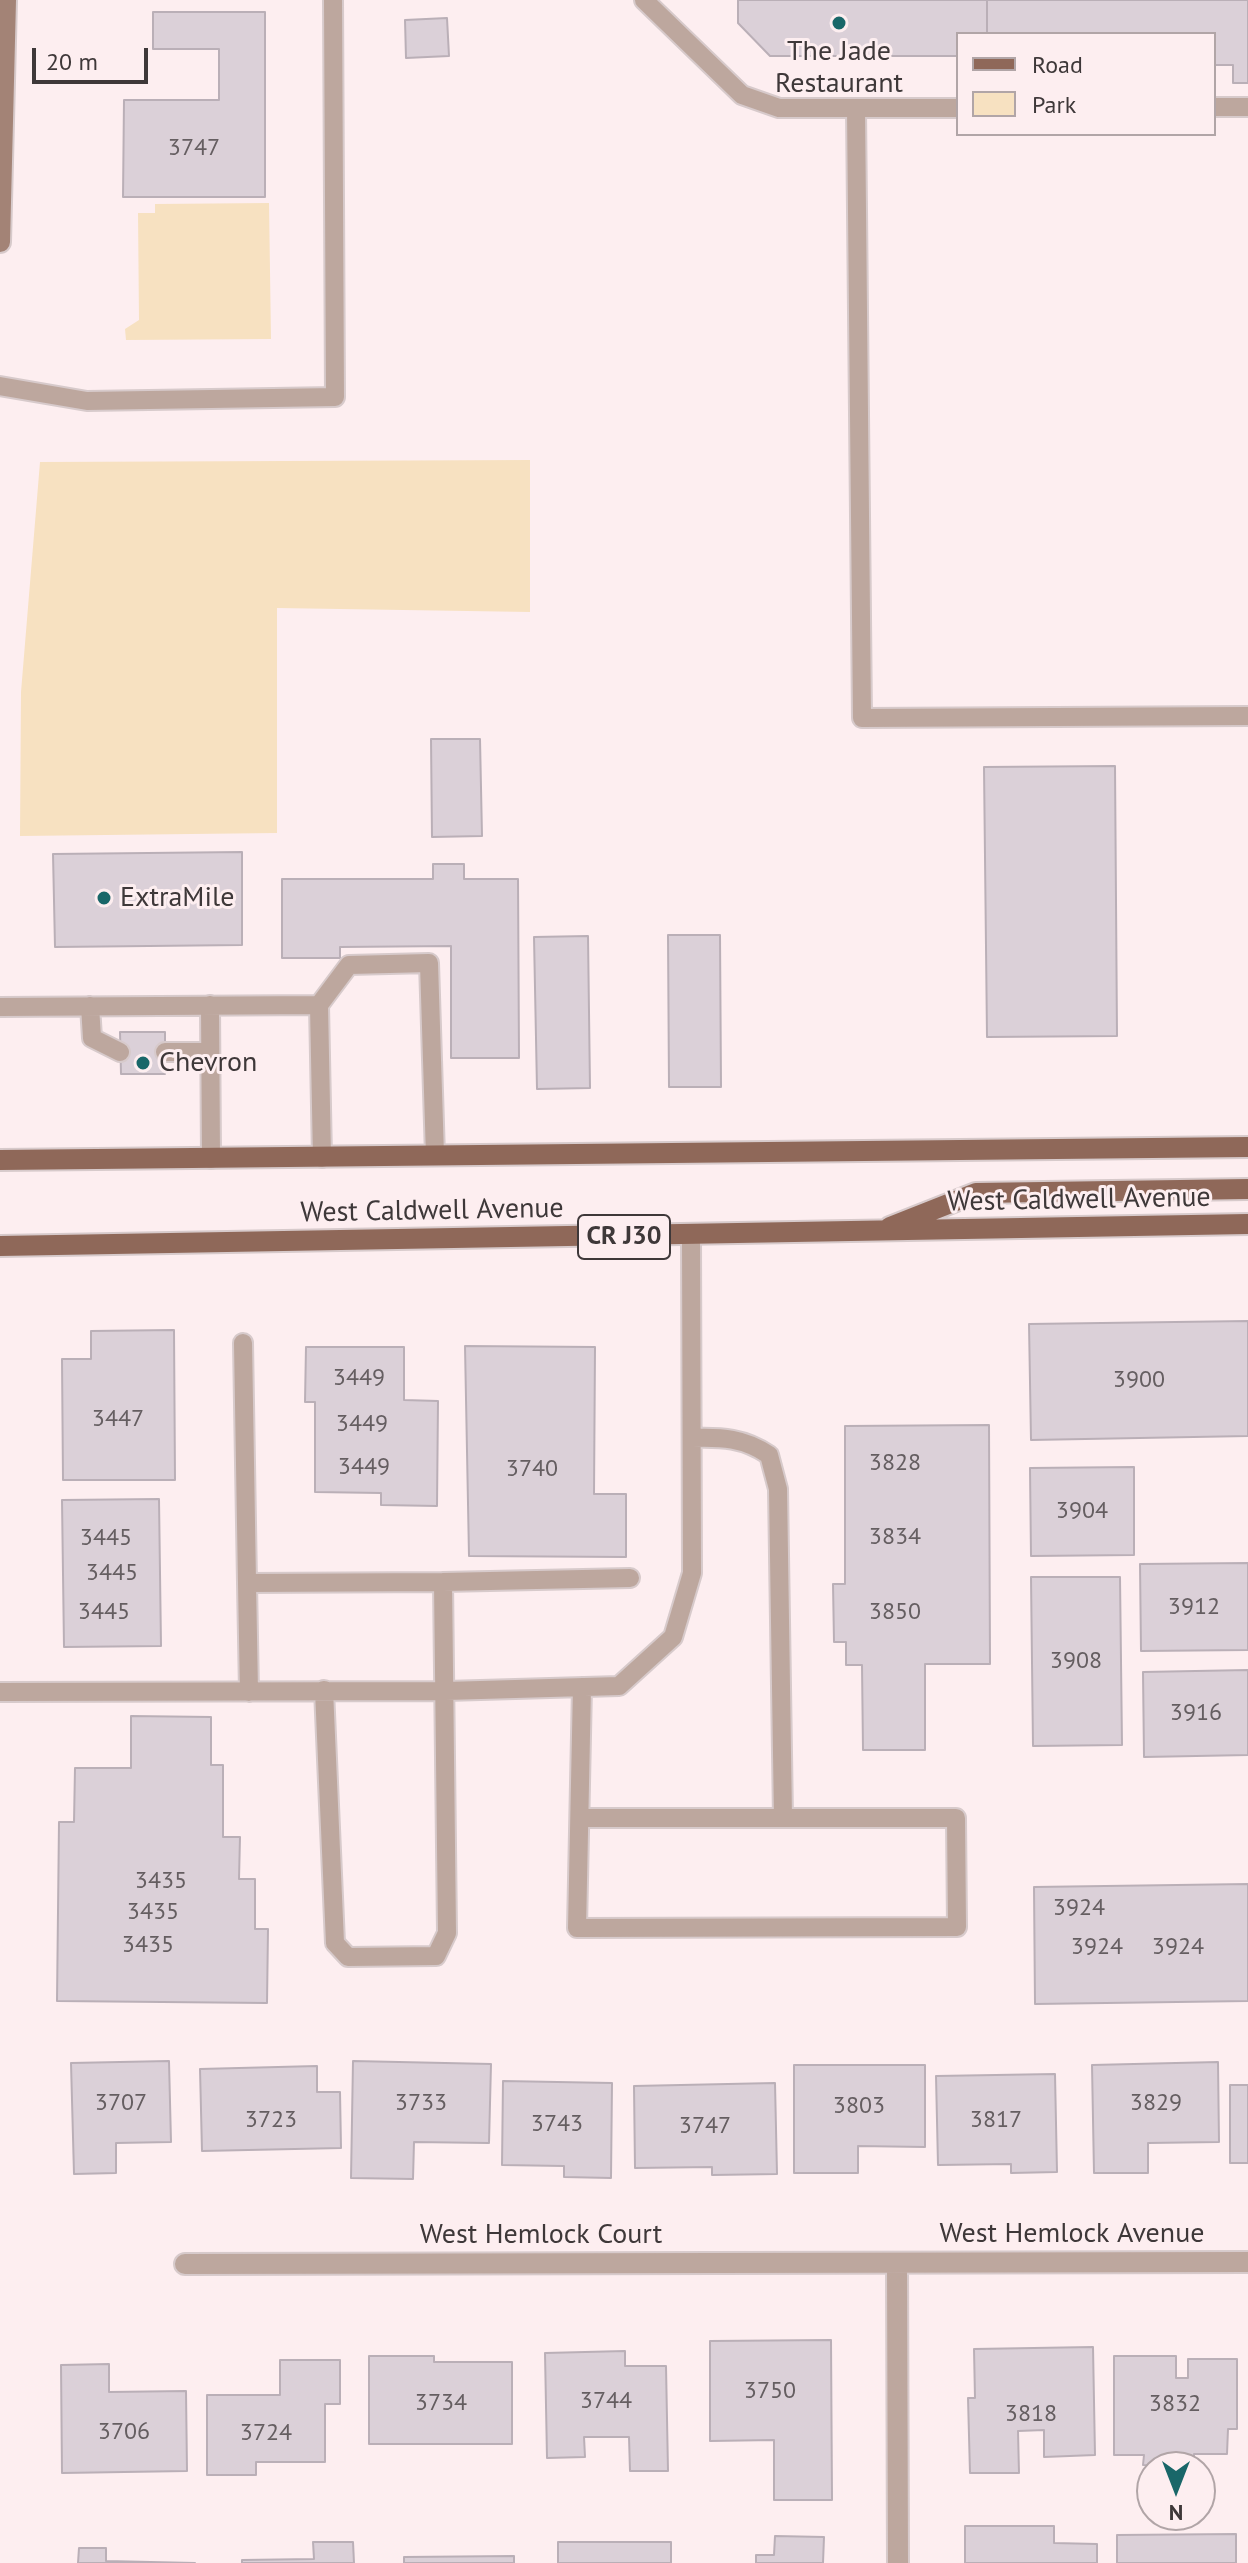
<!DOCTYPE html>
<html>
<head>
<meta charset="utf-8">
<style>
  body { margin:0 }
  #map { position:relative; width:1248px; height:2563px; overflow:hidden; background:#fdeef0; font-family:"PT Sans",sans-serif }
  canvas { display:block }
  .legend { position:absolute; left:956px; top:32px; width:260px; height:104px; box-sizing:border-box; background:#fdeef0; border:2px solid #b1a5a7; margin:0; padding:10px 14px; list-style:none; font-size:24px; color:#3e3839 }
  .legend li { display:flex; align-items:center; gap:16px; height:40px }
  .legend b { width:40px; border:2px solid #b1a5a7 }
  .north { position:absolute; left:1136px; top:2451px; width:80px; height:80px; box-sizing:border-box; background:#fdeef0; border:2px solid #b1a5a7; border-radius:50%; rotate:180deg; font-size:22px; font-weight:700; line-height:32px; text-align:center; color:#3e3839 }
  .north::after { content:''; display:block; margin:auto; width:28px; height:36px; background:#196769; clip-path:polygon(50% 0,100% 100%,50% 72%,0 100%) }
  .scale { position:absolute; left:32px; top:48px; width:116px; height:36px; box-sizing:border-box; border:4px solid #3e3839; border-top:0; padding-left:10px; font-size:24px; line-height:28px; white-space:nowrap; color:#3e3839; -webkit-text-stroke:6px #fdeef0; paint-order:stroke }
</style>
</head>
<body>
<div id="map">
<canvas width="1248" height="2563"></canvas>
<ul class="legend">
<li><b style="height:10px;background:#8f6859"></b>Road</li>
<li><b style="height:22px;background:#f7e1c1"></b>Park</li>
</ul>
<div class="north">N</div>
<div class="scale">20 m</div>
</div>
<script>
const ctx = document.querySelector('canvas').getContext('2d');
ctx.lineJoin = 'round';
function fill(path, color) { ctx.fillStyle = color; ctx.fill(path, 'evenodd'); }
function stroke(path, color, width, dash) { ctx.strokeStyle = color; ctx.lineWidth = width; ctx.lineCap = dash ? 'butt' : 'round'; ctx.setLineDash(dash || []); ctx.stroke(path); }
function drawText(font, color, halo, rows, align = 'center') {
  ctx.font = font + ' "PT Sans",sans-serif'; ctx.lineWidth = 6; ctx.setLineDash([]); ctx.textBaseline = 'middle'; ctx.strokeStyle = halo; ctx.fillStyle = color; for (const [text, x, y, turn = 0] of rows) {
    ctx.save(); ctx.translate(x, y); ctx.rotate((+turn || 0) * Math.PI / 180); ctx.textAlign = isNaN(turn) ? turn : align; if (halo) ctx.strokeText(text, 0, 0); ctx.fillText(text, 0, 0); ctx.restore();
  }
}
const green = new Path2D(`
  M269,203L271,339L126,340L125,329L139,320L138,213H155V204Z
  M530,460V612L277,608V833L20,836L21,692L40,462Z`);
const building = new Path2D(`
  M738,0H987V34H958V56H770L738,23Z
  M987,0H1248V83H1233V65H1214V34H987Z
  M153,12H265V197H123L124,100H219V49H153Z
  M447,18L449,56L406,58L405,20Z
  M431,739H480L482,836L432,837Z
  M1115,766L1117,1036L987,1037L984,767Z
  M242,852V945L55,947L53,854Z
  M433,864H464V879H518L519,1058H451V946L340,947V958H282V879H433Z
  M668,935H720L721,1087H669Z
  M588,936L590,1088L537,1089L534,937Z
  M120,1032H165V1074H121Z
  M1248,1321V1436L1031,1440L1029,1324Z
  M174,1330L175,1480H63L62,1359H91V1331Z
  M465,1346L595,1347L594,1494H626V1557L469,1556Z
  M306,1347H404V1400L438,1401L437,1506L381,1505V1493L315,1492V1402H305Z
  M989,1425L990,1664H925V1750H863L862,1665H846V1642H834L833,1584H845V1426Z
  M1134,1467V1555L1031,1556L1030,1468Z
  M159,1499L161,1646L64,1647L62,1500Z
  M1248,1563V1650L1141,1651L1140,1564Z
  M1031,1577H1120L1122,1745L1033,1746Z
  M1248,1670V1755L1144,1757L1143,1672Z
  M131,1716L211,1717V1765H223V1837H240L239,1879H255V1929H268L267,2003L57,2001L59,1822H74L75,1768H131Z
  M1248,1884V2001L1035,2004L1034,1887Z
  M169,2061L171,2142L116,2143V2173L74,2174L71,2063Z
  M353,2061L491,2064L489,2143L414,2142L413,2179L351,2178Z
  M1218,2062L1219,2142L1148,2143V2173H1094L1092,2065Z
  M794,2065H925V2147L858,2146V2173H794Z
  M317,2066V2092H340L341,2148L202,2151L200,2069Z
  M1055,2074L1057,2172L1011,2173V2164L938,2165L936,2076Z
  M503,2081L612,2083L611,2178L564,2177V2166L502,2165Z
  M775,2083L777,2174L712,2175V2167L635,2168L634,2086Z
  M1230,2085H1248V2163H1230Z
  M831,2340L832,2500H774V2440L710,2441V2341Z
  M1093,2347L1095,2455L1044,2457V2430L1018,2431L1019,2473H970L968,2398H975L974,2349Z
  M625,2351V2366H666L668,2471H630L629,2437H584L585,2457L547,2458L545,2353Z
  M369,2356H434V2362H512V2444H369Z
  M1114,2356H1176V2378H1188V2359H1237V2429H1228L1227,2454H1194V2466L1143,2465L1144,2455H1114Z
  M280,2360H340V2404H325V2462H256V2475H207V2395H280Z
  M109,2364V2392L186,2391L187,2471L62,2473L61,2365Z
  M965,2526H1054V2543L1097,2544V2563H965Z
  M1236,2534V2563H1117V2535Z
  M775,2536L824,2537L823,2563H756V2555H774Z
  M313,2542H353L354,2563H242V2560L314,2559Z
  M558,2542H671V2563H558Z
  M79,2548H106V2561L195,2563H78Z
  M514,2556V2563H404V2557Z`);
const service = new Path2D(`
  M644,0L742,95L779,108H958
  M1214,107H1248
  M856,109L862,718L1248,716
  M0,386L87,401L335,397L333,0
  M210,1005L211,1159
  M319,1005L349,965L429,963L435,1156
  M90,1006L92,1038L120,1052
  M0,1007L319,1005L322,1158
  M165,1052H210
  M243,1343L247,1583L443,1582L447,1933L436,1956L348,1957L335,1943L324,1690
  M692,1438C722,1437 744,1438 769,1455L778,1489L783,1818
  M443,1582L630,1578
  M247,1583L249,1692
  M0,1692L446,1691L619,1686L673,1637L692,1573L691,1236
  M580,1818H956L957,1927L577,1928L582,1687`);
const minor = new Path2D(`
  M897,2263L898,2563
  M185,2264L1248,2262`);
const secondary = new Path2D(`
  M0,242L6,0`);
const primary = new Path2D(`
  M0,1160L1248,1147
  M890,1227L976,1193L1248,1189
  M0,1246L1248,1224`);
const markers = [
  [839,23,8,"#196769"],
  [104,898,8,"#196769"],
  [143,1063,8,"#196769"]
];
const numberNames = [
  ["3747",194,148],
  ["3449",359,1378],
  ["3900",1139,1380],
  ["3447",118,1419],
  ["3449",362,1424],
  ["3828",895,1463],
  ["3449",364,1467],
  ["3740",532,1469],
  ["3904",1082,1511],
  ["3834",895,1537],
  ["3445",106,1538],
  ["3445",112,1573],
  ["3912",1194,1607],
  ["3445",104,1612],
  ["3850",895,1612],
  ["3908",1076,1661],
  ["3916",1196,1713],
  ["3435",161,1881],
  ["3924",1079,1908],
  ["3435",153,1912],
  ["3435",148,1945],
  ["3924",1097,1947],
  ["3924",1178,1947],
  ["3707",121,2103],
  ["3733",421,2103],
  ["3829",1156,2103],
  ["3803",859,2106],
  ["3723",271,2120],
  ["3817",996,2120],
  ["3743",557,2124],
  ["3747",705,2126],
  ["3750",770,2391],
  ["3744",606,2401],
  ["3734",441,2403],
  ["3832",1175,2404],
  ["3818",1031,2414],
  ["3706",124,2432],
  ["3724",266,2433]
];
const shields = [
  [624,1237,92]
];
const shieldNames = [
  ["CR J30",624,1237]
];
const poiNames = [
  ["The Jade",839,52,"center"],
  ["Restaurant",839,84,"center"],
  ["ExtraMile",120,898],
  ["Chevron",159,1063]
];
const streetNames = [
  ["West Caldwell Avenue",1079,1200,-1],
  ["West Caldwell Avenue",432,1211,-1],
  ["West Hemlock Avenue",1072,2234],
  ["West Hemlock Court",541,2235]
];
fill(green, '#f7e1c1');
fill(building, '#dbd0d8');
stroke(building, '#baafb7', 2);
stroke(service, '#d7cacb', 22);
stroke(minor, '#d7cacb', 24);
stroke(secondary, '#d7cacb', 24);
stroke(primary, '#d7cacb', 24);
stroke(service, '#bda79e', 18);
stroke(minor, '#bda79e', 20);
stroke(secondary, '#a38376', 20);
stroke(primary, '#8f6859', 20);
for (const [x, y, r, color] of markers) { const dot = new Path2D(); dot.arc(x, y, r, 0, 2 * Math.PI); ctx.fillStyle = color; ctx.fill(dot); stroke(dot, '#fdeef0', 3); }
drawText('24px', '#655e61', null, numberNames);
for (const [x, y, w] of shields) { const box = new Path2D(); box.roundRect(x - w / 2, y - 22, w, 44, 6); ctx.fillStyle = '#fdeef0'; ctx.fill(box); stroke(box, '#3e3839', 2); }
drawText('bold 26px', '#3e3839', null, shieldNames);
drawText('28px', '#3e3839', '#fdeef0', poiNames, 'left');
drawText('28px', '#3e3839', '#fdeef0', streetNames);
</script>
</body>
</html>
